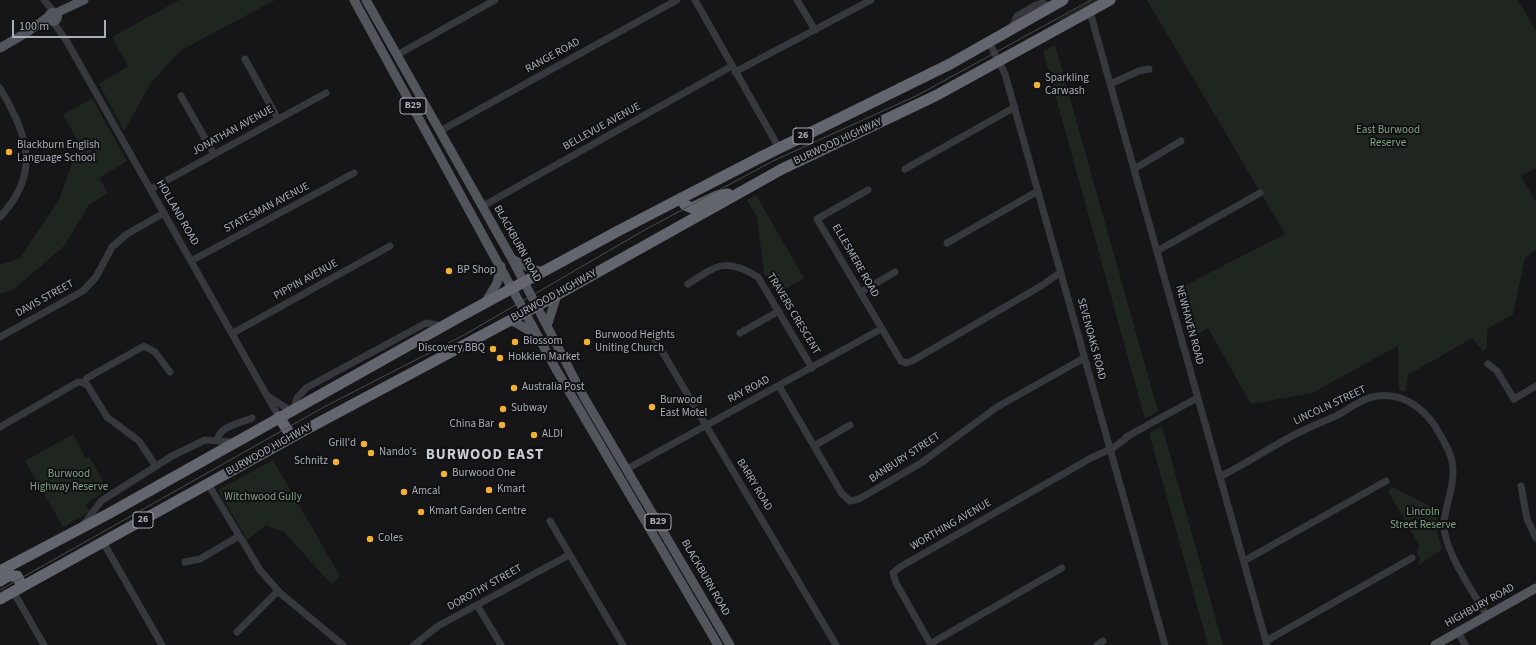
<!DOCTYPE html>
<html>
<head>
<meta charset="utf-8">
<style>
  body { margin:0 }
  #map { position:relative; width:1536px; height:645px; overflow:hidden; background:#161618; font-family:"Source Sans 3",sans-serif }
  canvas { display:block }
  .scale { position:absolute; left:12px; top:20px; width:94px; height:18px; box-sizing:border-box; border:2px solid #a8adb8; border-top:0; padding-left:5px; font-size:12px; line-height:14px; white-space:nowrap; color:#a8adb8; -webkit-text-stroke:3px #111113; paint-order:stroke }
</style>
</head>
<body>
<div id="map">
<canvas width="1536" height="645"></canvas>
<div class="scale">100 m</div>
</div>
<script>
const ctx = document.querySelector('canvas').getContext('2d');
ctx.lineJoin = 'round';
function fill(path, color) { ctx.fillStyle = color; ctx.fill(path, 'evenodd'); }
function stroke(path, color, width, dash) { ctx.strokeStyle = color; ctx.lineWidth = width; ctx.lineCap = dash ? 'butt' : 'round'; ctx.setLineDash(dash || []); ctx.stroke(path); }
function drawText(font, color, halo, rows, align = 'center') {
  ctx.font = font + ' "Source Sans 3",sans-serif'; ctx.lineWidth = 4; ctx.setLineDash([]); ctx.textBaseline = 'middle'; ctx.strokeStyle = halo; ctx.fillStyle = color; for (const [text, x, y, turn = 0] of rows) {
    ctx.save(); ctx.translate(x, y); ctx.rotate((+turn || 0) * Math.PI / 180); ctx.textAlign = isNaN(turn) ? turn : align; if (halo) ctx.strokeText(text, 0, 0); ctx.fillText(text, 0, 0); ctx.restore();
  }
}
const green = new Path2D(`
  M179,0H275L180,51L151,83L124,131L99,84L128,66L112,37Z
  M1092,0H1100L1060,22L1058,20Z
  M1147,0H1518L1536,31V168L1521,176L1536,202V250L1525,258L1513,314L1487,329V348L1483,351L1472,338L1408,375L1405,392L1399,390L1398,346L1312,393L1251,404L1208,328L1190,339L1176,290L1285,234Z
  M1055,45L1158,411L1145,419L1043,51Z
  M92,98L127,161L99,178L108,193L89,205L64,246L13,290L0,294V265L20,258L59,200L79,143L63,115Z
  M756,195L804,278L777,294L764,273L757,217L747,200Z
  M1162,426L1223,645H1208L1149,433Z
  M73,434L86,459L89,457L108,489L86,504L90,512L63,527L25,461Z
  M273,460L340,576L332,585L284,532L266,525L247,540L218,490Z
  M1392,487L1438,510L1437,531L1442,549L1418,566L1420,558L1417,552L1419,545L1388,491Z`);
const minor = new Path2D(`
  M44,0L55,13
  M695,0L779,148
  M797,0L815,30
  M1090,12L1267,645
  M53,22L66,40L279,417
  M1011,29L1017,16L1036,5L1043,3L1050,7
  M989,42L1005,74L1165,645
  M397,55L495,0
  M245,59L278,119
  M735,72L871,0
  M1110,84L1139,71L1149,69
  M0,88C27,135 42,172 0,217
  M181,96L214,154
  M440,131L677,0
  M905,169L1015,107
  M1134,169L1181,141
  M151,189L326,93
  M868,190L817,219L901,361L906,363L912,361L1041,286L1061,272
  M483,206L732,66
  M947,243L1038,191
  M1157,251L1260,193
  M191,261L354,173
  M688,284C717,265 726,257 758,277L812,368
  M861,292L895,272
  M233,333L390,246
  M740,333L779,311
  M653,336L836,645
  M0,337L83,291L96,277L112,247L127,234L164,213
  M1488,364L1497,371L1514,399L1536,386
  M84,383L88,386L107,417L139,441L155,465
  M779,386L842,494L850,501L859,499L921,463L997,407L1084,358
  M269,397L291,411
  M294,409L297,398L306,388L426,323L442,326
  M0,427L78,382L84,383L87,378L144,346L155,352L170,372
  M1126,437L1197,398
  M217,440C220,426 241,423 252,418
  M814,446L850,425
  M627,469L881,329
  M1221,476C1248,463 1273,445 1300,432C1312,426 1324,421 1336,416C1349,409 1362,398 1377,396C1403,393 1421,406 1435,426C1441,437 1450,449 1452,461C1456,482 1447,500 1444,521C1441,547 1474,593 1487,616
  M208,484L260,570L280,593L343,645
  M1521,486L1527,519L1536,538
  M550,521L623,645
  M84,524L101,501L172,456L205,440L234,442
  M103,542L162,645
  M1244,561L1386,481
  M185,562L200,559L239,536
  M13,591L44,645
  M477,605L501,645
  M237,632L278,591
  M1458,632L1465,645
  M1266,641L1412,558
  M930,644L1062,568
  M414,645L438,626L569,555
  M931,645L896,583L893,573L900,567L1091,458L1113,448L1129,436
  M1097,645L1103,641`);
const major = new Path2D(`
  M354,0L557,371L718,645
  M366,0L512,259L585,399L730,645
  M48.5 17a4.5 4.5 0 1 1 9 0a4.5 4.5 0 1 1-9 0Z
  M56,13L84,0
  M0,48L29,31L49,16
  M512,259L528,267L543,272
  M485,303L497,283L501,266
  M511,320L535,334
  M547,326L557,295
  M1435,645L1536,588`);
const highway = new Path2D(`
  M681,198L685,205L692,208L717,196L728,194
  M279,417L292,437
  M0,571L108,514L461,316L618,231L759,158L950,64L1063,0
  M0,581L8,576H17L22,586
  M0,599L305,430L537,306L782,169L937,95L1110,0`);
const tram = new Path2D(`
  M0,590L324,407L464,335L641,232L773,161L918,95L1091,0`);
const markers = [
  [1037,85,4,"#f2b134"],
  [9,152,4,"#f2b134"],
  [449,271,4,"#f2b134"],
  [515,342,4,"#f2b134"],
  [587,342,4,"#f2b134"],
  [493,349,4,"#f2b134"],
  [500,358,4,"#f2b134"],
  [514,388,4,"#f2b134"],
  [652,407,4,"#f2b134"],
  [503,409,4,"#f2b134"],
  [502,425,4,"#f2b134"],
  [534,435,4,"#f2b134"],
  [364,444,4,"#f2b134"],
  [371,453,4,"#f2b134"],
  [336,462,4,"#f2b134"],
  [444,474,4,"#f2b134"],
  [489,490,4,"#f2b134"],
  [404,492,4,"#f2b134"],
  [421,512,4,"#f2b134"],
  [370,539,4,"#f2b134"]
];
const shields = [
  [413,106,26],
  [803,136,20],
  [143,520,20],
  [658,522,26]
];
const shieldNames = [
  ["B29",413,106],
  ["26",803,136],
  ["26",143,520],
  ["B29",658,522]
];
const streetNames = [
  ["RANGE ROAD",553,56,-29],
  ["BELLEVUE AVENUE",602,127,-29],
  ["JONATHAN AVENUE",233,131,-29],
  ["BURWOOD HIGHWAY",838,142,-25],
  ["STATESMAN AVENUE",267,208,-28],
  ["HOLLAND ROAD",177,213,60],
  ["BLACKBURN ROAD",517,244,61],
  ["ELLESMERE ROAD",855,261,60],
  ["PIPPIN AVENUE",306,280,-29],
  ["BURWOOD HIGHWAY",554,296,-29],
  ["DAVIS STREET",45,299,-29],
  ["TRAVERS CRESCENT",793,314,59],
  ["NEWHAVEN ROAD",1189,325,75],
  ["SEVENOAKS ROAD",1091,339,75],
  ["RAY ROAD",749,390,-28],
  ["LINCOLN STREET",1330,406,-25],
  ["BURWOOD HIGHWAY",269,450,-29],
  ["BANBURY STREET",905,458,-33],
  ["BARRY ROAD",754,485,59],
  ["WORTHING AVENUE",951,525,-30],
  ["BLACKBURN ROAD",705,578,60],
  ["DOROTHY STREET",485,588,-29],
  ["HIGHBURY ROAD",1480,606,-29]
];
const poiNames = [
  ["Sparkling",1045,79],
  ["Carwash",1045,92],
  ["Blackburn English",17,146],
  ["Language School",17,159],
  ["BP Shop",457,271],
  ["Burwood Heights",595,336],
  ["Uniting Church",595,349],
  ["Blossom",523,342],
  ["Discovery BBQ",485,349,"right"],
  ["Hokkien Market",508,358],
  ["Australia Post",522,388],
  ["Burwood",660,401],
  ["East Motel",660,414],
  ["Subway",511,409],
  ["China Bar",494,425,"right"],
  ["ALDI",542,435],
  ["Grill'd",356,444,"right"],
  ["Nando's",379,453],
  ["Schnitz",328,462,"right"],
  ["Burwood One",452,474],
  ["Kmart",497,490],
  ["Amcal",412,492],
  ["Kmart Garden Centre",429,512],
  ["Coles",378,539]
];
const parkNames = [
  ["East Burwood",1388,131],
  ["Reserve",1388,144],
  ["Burwood",69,475],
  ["Highway Reserve",69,488],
  ["Witchwood Gully",263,498],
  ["Lincoln",1423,513],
  ["Street Reserve",1423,526]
];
const districtNames = [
  ["BURWOOD EAST",485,456]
];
fill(green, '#1e261f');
stroke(minor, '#37383d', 7);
stroke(major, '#53555c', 9);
stroke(highway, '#63666e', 11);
stroke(tram, '#4a4c52', 1);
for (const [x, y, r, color] of markers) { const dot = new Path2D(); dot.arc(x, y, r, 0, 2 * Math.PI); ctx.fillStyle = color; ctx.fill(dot); stroke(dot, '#111113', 1.5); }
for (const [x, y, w] of shields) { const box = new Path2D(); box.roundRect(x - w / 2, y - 8, w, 16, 3); ctx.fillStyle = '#111113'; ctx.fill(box); stroke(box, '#a8adb8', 1); }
drawText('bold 10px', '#a8adb8', null, shieldNames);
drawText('11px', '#a8adb8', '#111113', streetNames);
drawText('11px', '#a8adb8', '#111113', poiNames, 'left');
drawText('11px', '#7fa381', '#111113', parkNames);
ctx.letterSpacing = '1px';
drawText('bold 15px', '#c9ccd4', '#111113', districtNames);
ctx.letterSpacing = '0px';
</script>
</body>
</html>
